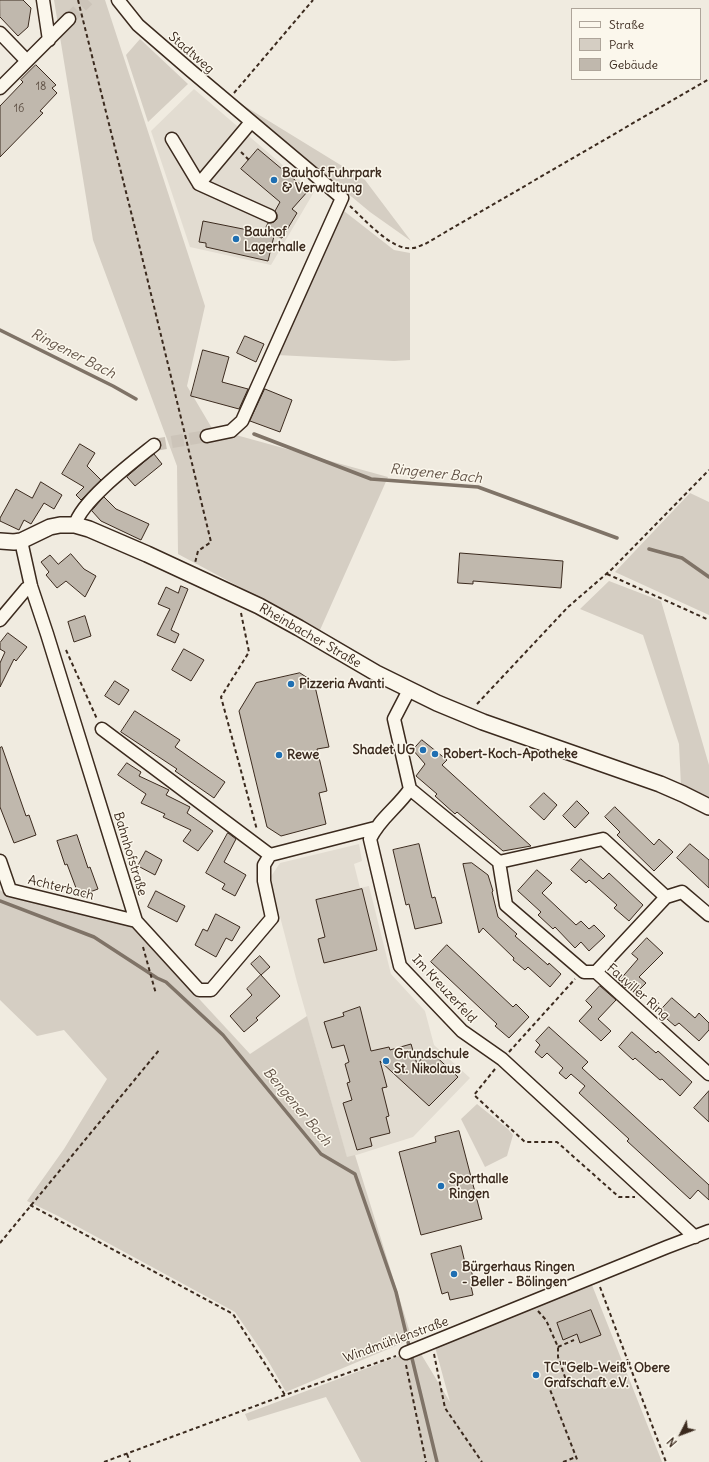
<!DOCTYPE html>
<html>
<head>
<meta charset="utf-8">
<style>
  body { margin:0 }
  #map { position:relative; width:709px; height:1462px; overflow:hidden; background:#f0ebe0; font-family:Delius,sans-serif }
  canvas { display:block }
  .legend { position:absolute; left:571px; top:8px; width:130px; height:72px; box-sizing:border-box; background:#fbf7ec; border:1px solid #aea59a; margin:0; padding:5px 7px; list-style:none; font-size:12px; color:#3b2a1e }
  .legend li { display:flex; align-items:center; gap:8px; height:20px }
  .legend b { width:20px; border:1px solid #aea59a }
  .north { position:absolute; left:661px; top:1414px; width:40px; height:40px; -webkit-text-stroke:3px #fbf7ec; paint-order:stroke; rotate:228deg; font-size:11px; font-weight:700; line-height:16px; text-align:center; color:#3b2a1e }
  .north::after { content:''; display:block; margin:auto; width:14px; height:18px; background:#3b2a1e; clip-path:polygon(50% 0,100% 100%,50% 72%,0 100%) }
</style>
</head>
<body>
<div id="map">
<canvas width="709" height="1462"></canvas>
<ul class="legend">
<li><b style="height:5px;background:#fbf7ec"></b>Straße</li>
<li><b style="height:11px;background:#d5cec3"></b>Park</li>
<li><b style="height:11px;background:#c0b8ad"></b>Gebäude</li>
</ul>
<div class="north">N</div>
</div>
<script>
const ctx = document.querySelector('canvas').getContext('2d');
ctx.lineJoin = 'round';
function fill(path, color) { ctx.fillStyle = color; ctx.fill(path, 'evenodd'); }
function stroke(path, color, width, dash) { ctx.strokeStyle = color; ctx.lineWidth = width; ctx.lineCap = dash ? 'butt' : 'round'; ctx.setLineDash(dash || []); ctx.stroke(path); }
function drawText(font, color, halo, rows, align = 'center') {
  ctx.font = font + ' Delius,sans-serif'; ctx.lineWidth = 3; ctx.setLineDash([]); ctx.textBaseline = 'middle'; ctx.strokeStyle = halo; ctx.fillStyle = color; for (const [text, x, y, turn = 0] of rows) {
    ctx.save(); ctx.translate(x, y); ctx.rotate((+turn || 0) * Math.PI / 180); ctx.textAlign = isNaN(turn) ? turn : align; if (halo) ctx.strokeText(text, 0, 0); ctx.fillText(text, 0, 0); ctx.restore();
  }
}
const built = new Path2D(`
  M194,89L314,192L271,265L190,247L151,131Z
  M359,844L362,861L354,864L360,888L369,886L391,974L425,1011L434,1045L470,1078L413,1137L347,1158L297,982L270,878L280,863Z`);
const green = new Path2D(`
  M54,0H105L205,306L187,386L216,435H236L388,477L320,630L178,554L177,466L93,240Z
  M140,39L188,84L148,122L126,55Z
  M238,102L365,180L411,241L370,212Z
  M344,211L394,250L410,253V360L394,361L277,355Z
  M690,493L709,502V615L615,572Z
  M609,581L661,601L709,765V800L681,786L679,744L643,635L580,609Z
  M0,890L4,893L130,924L250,1054L307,1016L347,1157L355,1155L412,1339L286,1392L267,1359L235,1312L58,1216L27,1201L64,1149L107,1079L64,1030L37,1036L0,1000Z
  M477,1104L508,1129L513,1135L507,1156L485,1167L461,1119Z
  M592,1285L662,1462H361L326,1397L248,1421L245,1414L418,1349L450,1402L435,1347Z`);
const stream = new Path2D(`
  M0,330L113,386L136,399
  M254,434L371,479L478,487L617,538
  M649,549L682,558L709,577
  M0,901L94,937L157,978L166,982L223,1035L321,1154L355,1174L396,1292L437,1462`);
const building = new Path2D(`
  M0,0H23L31,8L28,27L18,36L0,17Z
  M36,65L56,85L52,88L57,93L40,111L43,113L0,157V106L23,82L21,80Z
  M258,149L308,191L292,209L297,213L282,238L274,236L268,261L206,247V243L199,242L203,221L263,233L268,223L274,222L277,219V215L275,211L280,202L241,169Z
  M245,336L264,344L256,362L237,353Z
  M203,350L229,357L222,382L248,389L239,409L191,396Z
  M265,389L292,400L280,432L250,421Z
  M80,444L95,453L87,466L101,480L81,500L76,495L84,487L62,474Z
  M154,454L162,464L135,486L127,477Z
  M41,482L62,495L54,509L44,503L31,524L24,520L19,530L0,521V518L16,489L32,498Z
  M104,497L116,509L149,524L141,540L101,521L92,511Z
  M460,553L563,561L561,588L473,581V584L458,583Z
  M71,554L84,569L96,576L85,597L66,581L57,588L46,575L49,572L41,562L50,555L58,564Z
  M181,586L188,589L171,630L179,634L175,643L157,635L170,609L158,604L166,587L178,593Z
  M85,616L91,636L74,642L68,622Z
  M8,633L27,647L16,661L14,659L0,687V663L5,652L0,649V643Z
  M184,649L204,660L191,681L172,670Z
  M300,673L314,682L329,747L317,749L327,791L319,793L326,824L281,836L267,827L239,711L256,683Z
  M115,681L129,690L119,705L105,696Z
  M135,711L180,740L175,747L225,782L214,798L175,771L177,769L121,732Z
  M422,740L447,760L442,765L531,846L503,851L457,812L455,814L435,796L437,794L416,776L425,764L413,750Z
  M2,747L26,816L29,815L36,835L14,843L0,807V748Z
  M127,763L141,772L139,776L169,790L166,795L190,807L187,813L213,831L198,851L183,841L191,830L163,817L165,814L141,803L146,794L118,775Z
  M544,793L557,805L544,820L530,807Z
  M577,801L589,813L575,828L563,816Z
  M615,807L654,845L659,839L673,852L654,871L617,835L620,832L605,817Z
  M228,833L236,839L224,862L246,875L235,896L222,889L225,884L206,873Z
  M77,835L88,868L90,867L98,889L79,896L67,864L65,865L57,841Z
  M419,844L432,898L435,897L442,923L415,929L409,904L406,905L393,850Z
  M690,844L709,860V888L677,858Z
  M146,851L162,860L155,875L138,866Z
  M581,859L603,879L609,873L643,905L629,921L614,908L617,905L589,880L586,883L571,870Z
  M472,863L488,875L493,891L492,892L498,917L517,934L515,936L548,965L549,963L561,974L550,987L528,967L525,970L513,960L514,958L483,928L479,933L463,864Z
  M537,870L552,883L542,893L576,925L581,921L589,929L594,925L605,936L589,951L581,942L575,948L555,927L553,929L538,915L541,912L518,891Z
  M362,889L377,950L324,963L318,939L325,937L316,900Z
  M156,891L185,906L177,922L148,907Z
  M216,914L240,927L232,941L226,938L216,957L195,945L203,929L207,931Z
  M647,938L663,953L639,977L646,983L635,994L627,986L625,988L618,982L638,959L632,954Z
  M447,945L513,1007L516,1004L529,1017L509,1038L495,1026L497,1024L431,962Z
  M260,956L270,967L261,975L251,964Z
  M261,975L280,996L256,1018L258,1020L244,1032L230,1016L252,995L247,989Z
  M600,986L616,1000L598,1019L611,1031L601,1041L579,1021L592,1007L586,1001Z
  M672,998L695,1018L699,1013L709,1023V1030L699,1041L679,1023L675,1026L659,1012Z
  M360,1007L371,1051L389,1047L390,1050L411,1044L417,1064L429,1050L458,1077L429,1106L380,1061L387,1087L382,1088L389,1116L386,1117L390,1133L370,1138L372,1146L357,1150L343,1103L352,1100L347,1083L350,1082L345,1064L349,1062L344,1045L332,1048L324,1022L344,1016L343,1013Z
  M549,1027L588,1062L582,1068L709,1185V1200L698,1190L690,1199L627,1141L629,1139L579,1093L585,1086L571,1074L566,1079L559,1073L563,1068L547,1053L542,1058L535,1052L540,1045L536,1041Z
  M632,1032L656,1053L658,1051L692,1082L680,1096L662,1079L660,1080L635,1058L633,1060L619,1047Z
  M709,1091V1122L694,1108Z
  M459,1131L482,1219L421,1235L399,1152L436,1142L435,1137Z
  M461,1246L465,1263L469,1262L475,1285L471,1286L473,1295L450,1300L448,1292L442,1294L431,1254Z
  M591,1310L601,1335L580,1343L577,1334L563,1340L557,1323Z`);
const minorTunnel = new Path2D(`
  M69,19L88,0
  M154,445L207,436`);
const path = new Path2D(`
  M78,0L135,228L211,542L198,551L195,563
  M234,93L313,0
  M241,152L249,160
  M350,206C364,219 393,252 413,248C417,248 421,245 425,244L709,79
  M607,574L709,620
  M241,613L249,652L221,697L257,830
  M66,650L97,719
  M477,704L568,607L612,569L709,470
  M143,947L156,994
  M509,1052L575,979
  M495,1069L474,1095L525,1142H557L619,1197H635
  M30,1205L233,1314L285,1395
  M0,1243L160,1049
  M600,1287L666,1462
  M538,1311L546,1320L558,1347V1357L566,1380L549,1387L578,1462
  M558,1347L574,1340
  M434,1354L445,1408L482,1462
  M406,1365L426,1462
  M127,1454L130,1462
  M104,1462L285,1395L396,1356
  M563,1462L576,1457`);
const minor = new Path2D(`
  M43,0L49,40
  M118,0L138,25L190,70L342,198L242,421L231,431L207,436
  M0,33L27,61
  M0,88L69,19
  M172,139L199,184L270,216
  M199,184L251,122
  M75,525C81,501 134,461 154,445
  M21,541L31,586L47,634L136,921L199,990H211L272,918L264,881V865L270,855L375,828
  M0,620L26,589L31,586
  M409,690L394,719L410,789C398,807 379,819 370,839L400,966L462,1031L502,1059L695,1237
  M102,729L270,855
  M410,789L499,862L506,905L584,972H596L709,1074
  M0,861L10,890L136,921
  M499,862L603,839L666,897
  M596,972L666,897L682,892L709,915
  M406,1353L667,1247L709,1231`);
const major = new Path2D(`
  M0,541L14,542L21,541L50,527L60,525H75L89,529L147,554L259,606L299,628L376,673L437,703L483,722L660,784L683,794L709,807`);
const markers = [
  [274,180,4,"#1f6fb2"],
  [236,239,4,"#1f6fb2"],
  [291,684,4,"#1f6fb2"],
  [423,750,4,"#1f6fb2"],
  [435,754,4,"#1f6fb2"],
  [279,755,4,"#1f6fb2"],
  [386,1061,4,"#1f6fb2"],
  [441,1186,4,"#1f6fb2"],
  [454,1274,4,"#1f6fb2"],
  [536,1375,4,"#1f6fb2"]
];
const numberNames = [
  ["18",41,87],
  ["16",19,109]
];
const streetNames = [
  ["Stadtweg",191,53,41],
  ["Rheinbacher Straße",310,636,30],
  ["Bahnhofstraße",130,854,73],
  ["Achterbach",61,888,14],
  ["Im Kreuzerfeld",444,989,47],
  ["Fauviller Ring",638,992,41],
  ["Windmühlenstraße",396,1340,-20]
];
const poiNames = [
  ["Bauhof Fuhrpark",282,173],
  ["& Verwaltung",282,188],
  ["Bauhof",244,232],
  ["Lagerhalle",244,247],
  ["Pizzeria Avanti",299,684],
  ["Shadet UG",415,750,"right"],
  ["Robert-Koch-Apotheke",443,754],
  ["Rewe",287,755],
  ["Grundschule",394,1054],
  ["St. Nikolaus",394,1069],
  ["Sporthalle",449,1179],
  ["Ringen",449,1194],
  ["Bürgerhaus Ringen",462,1267],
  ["- Beller - Bölingen",462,1282],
  ["TC \"Gelb-Weiß\" Obere",544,1368],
  ["Grafschaft e.V.",544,1383]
];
const waterNames = [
  ["Ringener Bach",73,354,27],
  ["Ringener Bach",436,474,6],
  ["Bengener Bach",297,1107,50]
];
fill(built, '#e2dcd1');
fill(green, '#d5cec3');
stroke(stream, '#7f7367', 3.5);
fill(building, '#c0b8ad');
stroke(building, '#3b2a1e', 1);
stroke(minorTunnel, '#ccc4b9', 12, [12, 6]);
stroke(minor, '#3b2a1e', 15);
stroke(major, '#3b2a1e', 18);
stroke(path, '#3b2a1e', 2, [4, 3]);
stroke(minor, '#fbf7ec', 12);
stroke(major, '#fbf7ec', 15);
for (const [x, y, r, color] of markers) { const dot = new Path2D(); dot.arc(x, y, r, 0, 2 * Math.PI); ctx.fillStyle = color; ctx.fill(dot); stroke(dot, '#fbf7ec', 1.5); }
drawText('11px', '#5c4e42', null, numberNames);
drawText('13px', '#3b2a1e', '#fbf7ec', streetNames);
drawText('bold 13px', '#3b2a1e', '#fbf7ec', poiNames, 'left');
drawText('italic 14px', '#635448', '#fbf7ec', waterNames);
</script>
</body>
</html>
